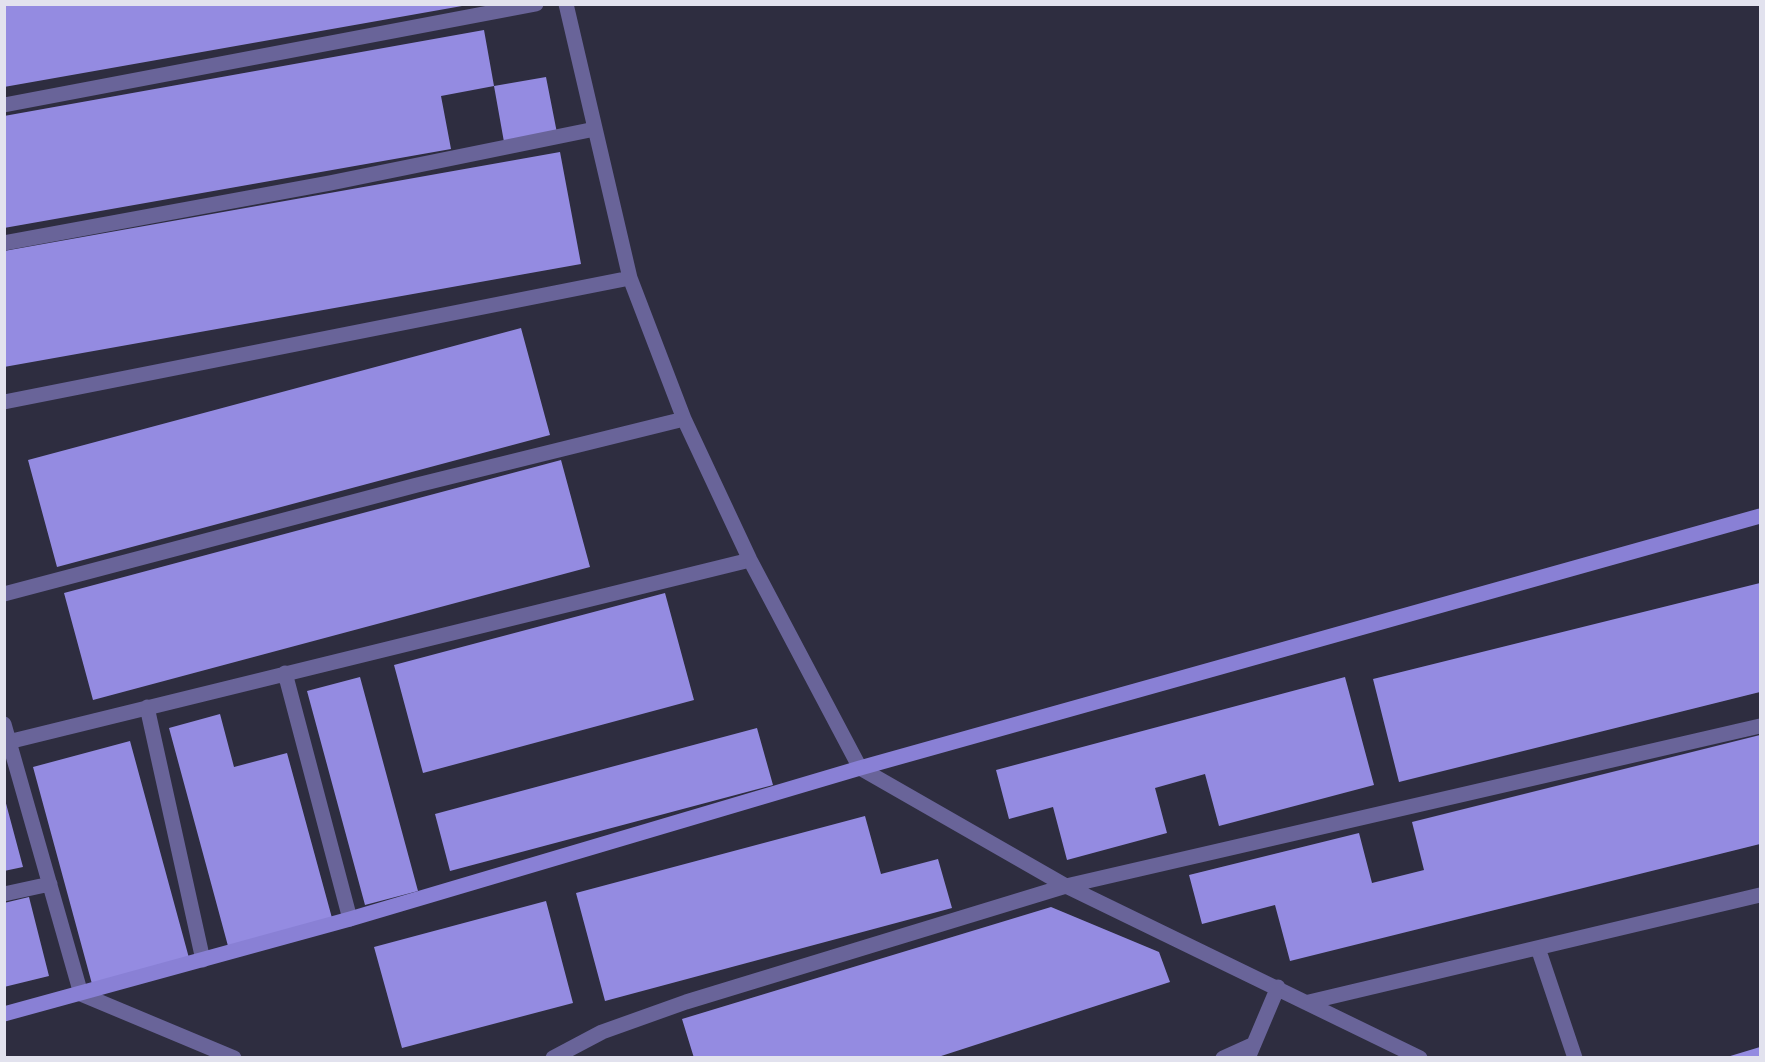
<!DOCTYPE html>
<html>
<head>
<meta charset="utf-8">
<style>
  body { margin:0 }
  #map { position:relative; width:1765px; height:1062px; overflow:hidden; background:#2e2d40; font-family:"Work Sans",sans-serif }
  canvas { display:block }
  .frame { position:absolute; inset:0; border:6px solid #e2e2ee; pointer-events:none }
</style>
</head>
<body>
<div id="map">
<canvas width="1765" height="1062"></canvas>
<div class="frame"></div>
</div>
<script>
const ctx = document.querySelector('canvas').getContext('2d');
ctx.lineJoin = 'round';
function fill(path, color) { ctx.fillStyle = color; ctx.fill(path, 'evenodd'); }
function stroke(path, color, width, dash) { ctx.strokeStyle = color; ctx.lineWidth = width; ctx.lineCap = dash ? 'butt' : 'round'; ctx.setLineDash(dash || []); ctx.stroke(path); }
const building = new Path2D(`
  M4,4H462V6L4,87Z
  M484,30L494,86L546,77L557,133L504,142L494,86L441,96L451,149L4,228V116Z
  M560,152L581,264L4,367V251Z
  M521,328L550,435L57,567L28,460Z
  M561,460L590,567L93,700L64,593Z
  M1760,583V692L1399,782L1373,679Z
  M665,593L694,700L423,773L394,665Z
  M360,677L418,891L365,905L307,691Z
  M1345,677L1374,785L1219,826L1205,774L1155,788L1167,833L1067,860L1053,807L1009,819L996,770Z
  M220,714L234,767L287,753L332,918L228,946L169,728Z
  M757,728L773,785L450,871L435,814Z
  M1760,735V844L1290,961L1275,905L1202,924L1189,875L1359,833L1372,883L1424,870L1412,822Z
  M130,741L189,958L92,984L33,767Z
  M4,796L23,867L4,871Z
  M865,816L881,874L938,859L952,908L605,1001L576,893Z
  M29,897L49,976L4,987V903Z
  M546,901L573,1003L402,1048L374,947Z
  M1051,907L1159,952L1170,982L935,1058H694L682,1019Z
  M1760,1047V1058H1727V1057Z`);
const street = new Path2D(`
  M566,4L630,278L684,419L750,560L860,768L1066,886L1420,1058
  M4,105L536,4
  M4,243L330,183L595,129
  M4,402L630,278
  M4,594L417,485L684,419
  M285,673L350,919
  M147,707L203,960
  M4,724L81,994L234,1058
  M4,743L750,560
  M4,894L50,884
  M1538,948L1575,1058
  M1309,1002L1760,895
  M553,1058L602,1032L686,1002L1066,886L1760,726
  M1223,1058L1254,1044
  M1248,1058L1278,987`);
const secondary = new Path2D(`
  M4,1014L350,919L860,768L1760,516`);
fill(building, '#948be1');
stroke(street, '#696499', 15);
stroke(secondary, '#8980d5', 15);
</script>
</body>
</html>
